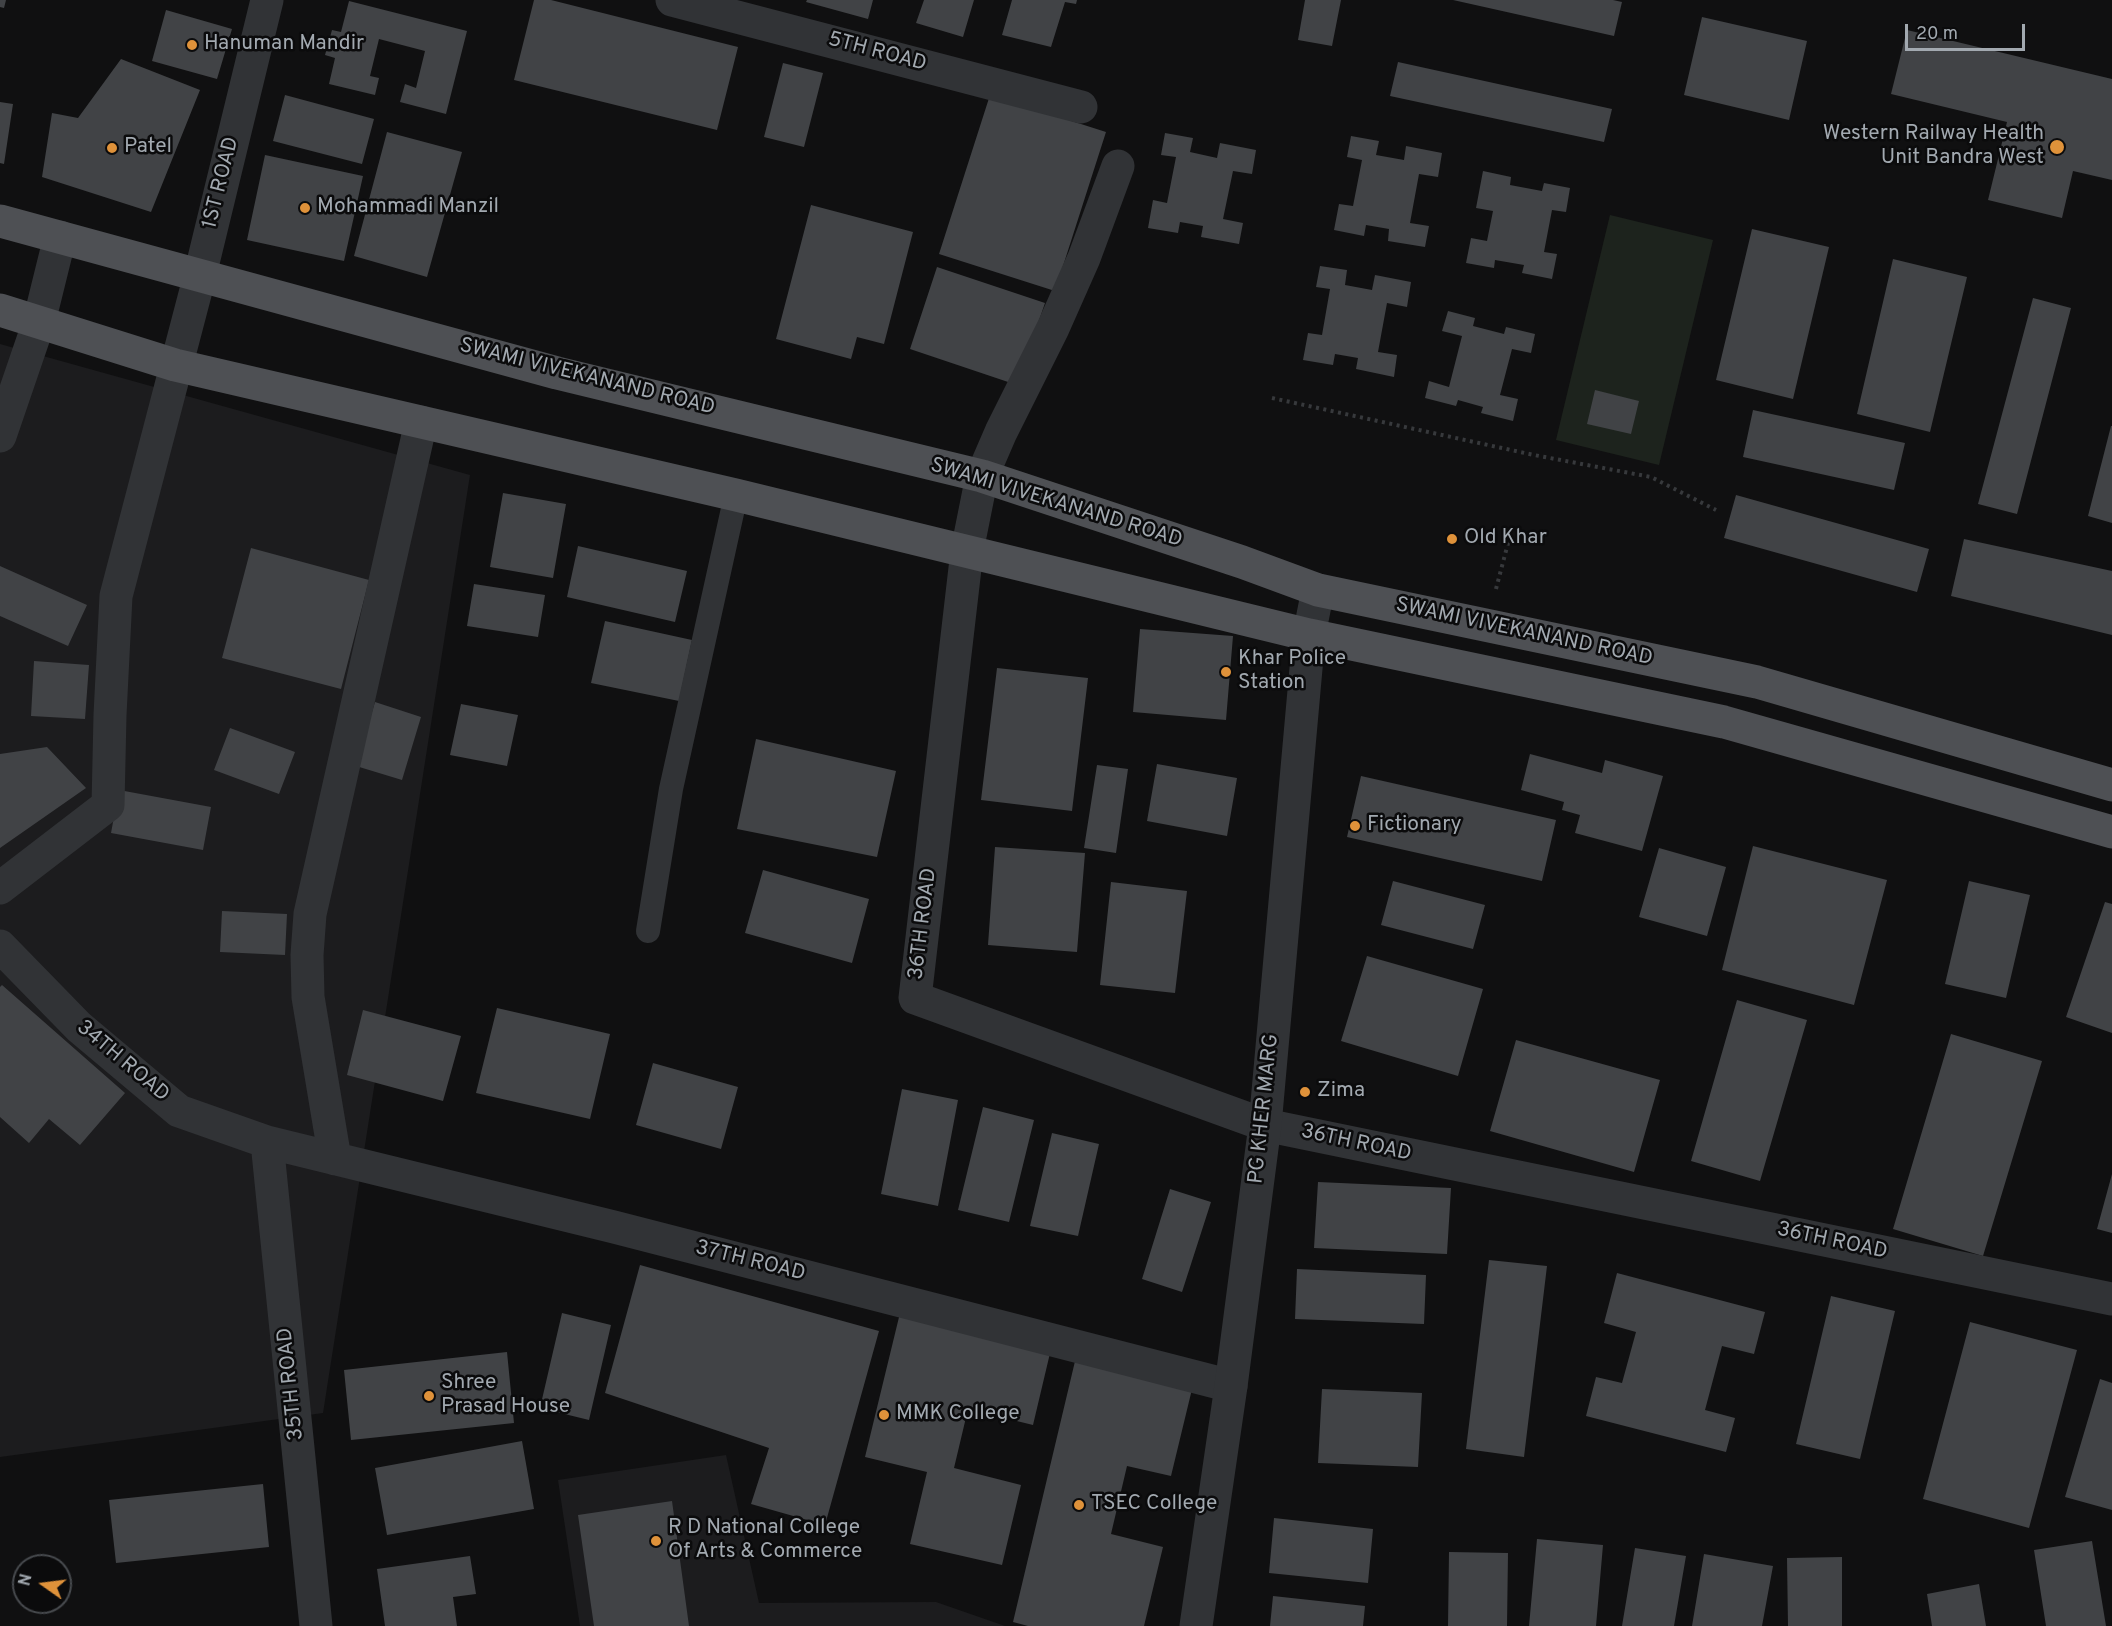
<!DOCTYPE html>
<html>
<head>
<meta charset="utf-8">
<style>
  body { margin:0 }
  #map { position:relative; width:2112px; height:1626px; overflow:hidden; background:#101011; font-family:Overpass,sans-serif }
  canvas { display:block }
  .north { position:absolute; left:12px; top:1554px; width:60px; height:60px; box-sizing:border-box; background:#0b0b0c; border:2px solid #474a4e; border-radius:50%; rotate:284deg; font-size:16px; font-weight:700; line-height:24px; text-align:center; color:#a2a9b0 }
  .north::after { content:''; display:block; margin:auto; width:21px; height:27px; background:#df923a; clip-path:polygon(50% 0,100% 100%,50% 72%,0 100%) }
  .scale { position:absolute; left:1905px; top:24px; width:120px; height:27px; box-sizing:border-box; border:3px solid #a2a9b0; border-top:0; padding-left:8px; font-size:18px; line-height:21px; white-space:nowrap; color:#a2a9b0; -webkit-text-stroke:4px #0b0b0c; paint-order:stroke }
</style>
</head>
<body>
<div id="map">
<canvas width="2112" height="1626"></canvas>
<div class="north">N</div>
<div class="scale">20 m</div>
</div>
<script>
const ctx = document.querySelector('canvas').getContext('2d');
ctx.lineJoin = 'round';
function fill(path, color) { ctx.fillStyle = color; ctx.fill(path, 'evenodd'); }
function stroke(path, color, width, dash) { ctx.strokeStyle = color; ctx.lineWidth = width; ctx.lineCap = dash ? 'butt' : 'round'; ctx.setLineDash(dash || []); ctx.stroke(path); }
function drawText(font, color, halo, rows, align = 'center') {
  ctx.font = font + ' Overpass,sans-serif'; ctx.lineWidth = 5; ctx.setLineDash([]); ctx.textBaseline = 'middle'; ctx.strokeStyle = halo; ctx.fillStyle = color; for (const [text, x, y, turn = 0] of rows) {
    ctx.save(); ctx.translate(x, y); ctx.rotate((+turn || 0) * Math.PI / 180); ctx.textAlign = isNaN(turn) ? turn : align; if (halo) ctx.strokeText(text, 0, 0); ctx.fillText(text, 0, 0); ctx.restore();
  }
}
const built = new Path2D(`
  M0,344L470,475L323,1413L0,1457Z
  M726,1455L759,1603L936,1602L1005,1626H580L558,1480Z`);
const green = new Path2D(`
  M1610,215L1713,240L1659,465L1556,440Z`);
const building = new Path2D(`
  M0,0H6L4,8L0,7Z
  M534,0H551L738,47L717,130L514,80Z
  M807,0H873L868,19L806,2Z
  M924,0H974L963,37L916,23Z
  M1012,0H1077L1076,4L1065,2L1051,47L1002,35Z
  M1305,0H1341L1332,46L1298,40Z
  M1453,0H1613L1622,2L1614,36Z
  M349,1L467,31L446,114L400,102L405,84L416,88L425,51L379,39L370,76L379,78L375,95L329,84L335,58L325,55L332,30L341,32Z
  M166,10L232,29L217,79L152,61Z
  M1702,17L1807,41L1789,120L1684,95Z
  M1907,30L2112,79V180L2073,171L2062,218L1988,200L2007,122L1891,94Z
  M121,59L200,90L151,212L42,177L52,113L78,118Z
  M1398,62L1612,109L1604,142L1390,96Z
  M783,63L823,73L804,147L764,137Z
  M285,95L374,119L362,164L273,141Z
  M990,95L1106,132L1055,291L939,254Z
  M0,102L13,104L4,164L0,163Z
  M387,132L462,152L427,277L354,256Z
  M1165,133L1193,138L1190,152L1217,158L1220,143L1256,150L1252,174L1233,171L1223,219L1243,223L1239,244L1201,237L1203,226L1180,222L1178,233L1148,228L1153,200L1167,203L1176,157L1161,155Z
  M1351,136L1379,141L1376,155L1404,160L1406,146L1442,153L1438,177L1419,174L1410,223L1429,226L1425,247L1388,241L1389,229L1366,225L1364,236L1334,230L1339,204L1353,206L1362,160L1347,157Z
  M265,155L363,176L344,261L247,240Z
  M1483,171L1511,177L1510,185L1542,191L1544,183L1570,188L1566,212L1552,210L1544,252L1557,254L1552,279L1522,273L1524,265L1495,260L1494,268L1466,263L1471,238L1487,241L1493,211L1476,208Z
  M811,205L913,232L884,344L857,337L851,359L776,339Z
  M1752,229L1829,247L1793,399L1716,380Z
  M1893,259L1967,277L1930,432L1857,414Z
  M1320,266L1347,270L1345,285L1372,290L1375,275L1411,282L1407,307L1387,303L1378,352L1397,355L1394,377L1356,369L1358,358L1335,354L1333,365L1303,360L1308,333L1322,335L1330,289L1316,287Z
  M937,267L1045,303L1017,385L910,349Z
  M2033,298L2071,308L2017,514L1978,504Z
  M1448,311L1475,318L1473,326L1504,334L1506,327L1535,334L1531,353L1512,349L1500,395L1518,399L1513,421L1481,413L1483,407L1458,400L1456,406L1425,398L1429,381L1449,387L1462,336L1442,331Z
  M1595,390L1639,401L1631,434L1587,424Z
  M1753,410L1905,443L1894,490L1743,457Z
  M2111,426H2112V523L2088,516Z
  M503,493L566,504L553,578L490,567Z
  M1736,495L1929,549L1917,592L1724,538Z
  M1964,539L2112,571V635L1951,596Z
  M578,546L687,571L675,622L567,597Z
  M251,548L369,580L341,689L222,658Z
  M0,566L87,605L68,646L0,616Z
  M474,584L545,595L538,637L467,626Z
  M605,621L692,640L679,701L591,683Z
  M1140,629L1233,636L1226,720L1133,712Z
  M34,661L89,665L85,719L31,716Z
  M997,668L1088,678L1072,811L981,800Z
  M375,702L421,717L402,780L356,766Z
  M461,704L518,715L507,766L450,755Z
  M230,728L295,752L279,794L214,770Z
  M756,739L896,771L877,857L737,829Z
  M47,747L86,788L0,848V754Z
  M1530,754L1602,773L1605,760L1663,776L1642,851L1575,833L1580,815L1562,810L1564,802L1521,790Z
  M1157,764L1237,778L1227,836L1147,821Z
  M1097,765L1128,769L1116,853L1084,848Z
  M1361,776L1556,820L1542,881L1347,837Z
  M119,790L211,807L203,850L111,833Z
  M1753,846L1887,880L1854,1005L1722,970Z
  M995,847L1085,853L1077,952L988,945Z
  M1659,848L1726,867L1707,936L1639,917Z
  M763,870L869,899L852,963L745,933Z
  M1393,881L1485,905L1473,949L1381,925Z
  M1969,881L2030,895L2006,998L1945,984Z
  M1111,882L1187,891L1175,993L1100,985Z
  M2105,902L2112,904V1033L2066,1017Z
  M222,911L287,914L285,955L220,952Z
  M1367,956L1483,989L1458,1076L1341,1041Z
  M2,985L125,1093L80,1145L49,1119L29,1143L0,1117V987Z
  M1737,1000L1807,1020L1760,1181L1691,1161Z
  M497,1008L610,1034L590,1119L476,1093Z
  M363,1010L461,1036L443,1101L347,1075Z
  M1951,1034L2042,1061L1983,1256L1893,1229Z
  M1516,1040L1660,1080L1634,1172L1490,1131Z
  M653,1063L738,1087L721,1149L636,1125Z
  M902,1089L958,1100L938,1206L881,1194Z
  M983,1107L1034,1120L1009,1222L958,1210Z
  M1052,1133L1099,1144L1078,1236L1030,1226Z
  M2112,1174V1233L2097,1229Z
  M1318,1182L1451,1188L1447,1254L1314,1248Z
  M1170,1189L1211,1202L1182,1292L1142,1279Z
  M1489,1260L1547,1266L1524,1457L1466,1449Z
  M640,1265L879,1331L825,1525L751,1504L769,1448L605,1393Z
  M1297,1269L1426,1275L1424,1324L1295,1319Z
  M1617,1273L1765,1312L1754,1354L1722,1346L1705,1410L1735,1418L1726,1452L1586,1416L1596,1377L1622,1383L1636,1332L1604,1323Z
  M1831,1296L1895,1311L1860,1459L1796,1444Z
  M562,1313L611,1325L589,1420L540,1408Z
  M900,1313L1051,1349L1033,1425L968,1409L954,1468L1021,1485L1002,1565L910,1544L927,1472L865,1457Z
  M1970,1322L2077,1350L2029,1528L1923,1499Z
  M507,1352L514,1423L351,1440L344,1370Z
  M1076,1357L1193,1385L1171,1476L1127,1466L1111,1534L1163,1547L1144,1626H1028L1013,1622Z
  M2100,1379L2112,1383V1510L2065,1497Z
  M1322,1389L1422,1393L1418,1467L1318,1463Z
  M522,1441L534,1509L387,1535L375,1468Z
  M263,1484L269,1547L116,1563L109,1500Z
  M672,1501L689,1626H594L578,1515Z
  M1274,1518L1373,1529L1368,1583L1269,1573Z
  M1537,1539L1603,1545L1596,1626H1529Z
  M2092,1541L2106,1626H2046L2034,1550Z
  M1635,1548L1686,1556L1674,1626H1622Z
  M1449,1552L1508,1553L1507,1626H1448Z
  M1704,1554L1773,1566L1762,1626H1692Z
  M470,1556L476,1594L453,1597L457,1626H385L377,1569Z
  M1842,1557V1626H1788L1787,1558Z
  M1979,1584L1986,1626H1932L1927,1594Z
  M1273,1596L1365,1606L1363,1626H1270Z`);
const path = new Path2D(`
  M1272,398L1534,455L1651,477L1716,510
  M1496,589L1512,528`);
const service = new Path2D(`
  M648,931L671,789L736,495`);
const minor = new Path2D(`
  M672,0L1081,107
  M1118,166L1084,258L1053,328L1001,432L982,476L967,551L915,998L1265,1125L2112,1299
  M0,436L39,322L60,237
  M0,888L108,805L110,715L116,596L200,275L267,0
  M0,946L79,1027L179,1111L267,1142L614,1227L1231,1386
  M267,1142L316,1626
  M335,1159L308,997L307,955L310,914L421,422`);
const tertiary = new Path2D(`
  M1196,1626L1231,1386L1265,1125L1309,635L1318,590`);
const primary = new Path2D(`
  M0,221L557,373L982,476L1242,562L1318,590L1757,682L2112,785
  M0,310L175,365L736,495L1309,635L1724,722L2112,832`);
const markers = [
  [192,45,6,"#df923a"],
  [2057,147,8,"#df923a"],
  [112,148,6,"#df923a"],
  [305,208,6,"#df923a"],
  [1452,539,6,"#df923a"],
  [1226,672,6,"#df923a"],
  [1355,826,6,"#df923a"],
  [1305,1092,6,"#df923a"],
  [429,1396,6,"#df923a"],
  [884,1415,6,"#df923a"],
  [1079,1505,6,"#df923a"],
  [656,1541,6,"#df923a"]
];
const poiNames = [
  ["Hanuman Mandir",204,45],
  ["Western Railway Health",2044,135,"right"],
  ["Unit Bandra West",2044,159,"right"],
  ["Patel",124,148],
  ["Mohammadi Manzil",317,208],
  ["Old Khar",1464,539],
  ["Khar Police",1238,660],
  ["Station",1238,684],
  ["Fictionary",1367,826],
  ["Zima",1317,1092],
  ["Shree",441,1384],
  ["Prasad House",441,1408],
  ["MMK College",896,1415],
  ["TSEC College",1091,1505],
  ["R D National College",668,1529],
  ["Of Arts & Commerce",668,1553]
];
const streetNames = [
  ["5TH ROAD",877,53,15],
  ["1ST ROAD",222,183,-76],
  ["SWAMI VIVEKANAND ROAD",587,378,14],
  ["SWAMI VIVEKANAND ROAD",1056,504,17],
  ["SWAMI VIVEKANAND ROAD",1524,633,12],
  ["36TH ROAD",924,924,-83],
  ["34TH ROAD",122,1062,40],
  ["PG KHER MARG",1265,1109,-84],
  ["36TH ROAD",1356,1144,12],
  ["36TH ROAD",1832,1242,12],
  ["37TH ROAD",750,1262,14],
  ["35TH ROAD",292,1384,-96]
];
fill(built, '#1c1c1e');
fill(green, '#1d231d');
fill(building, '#414346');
stroke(path, '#37393c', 4, [3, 4.5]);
stroke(service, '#313336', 24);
stroke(minor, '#313336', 33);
stroke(tertiary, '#313336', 33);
stroke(primary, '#4e5054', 33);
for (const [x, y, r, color] of markers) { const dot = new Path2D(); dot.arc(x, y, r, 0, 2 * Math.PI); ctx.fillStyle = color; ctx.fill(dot); stroke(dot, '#0b0b0c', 2); }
drawText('21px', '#a2a9b0', '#0b0b0c', poiNames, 'left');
drawText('21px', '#a2a9b0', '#0b0b0c', streetNames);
</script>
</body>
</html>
